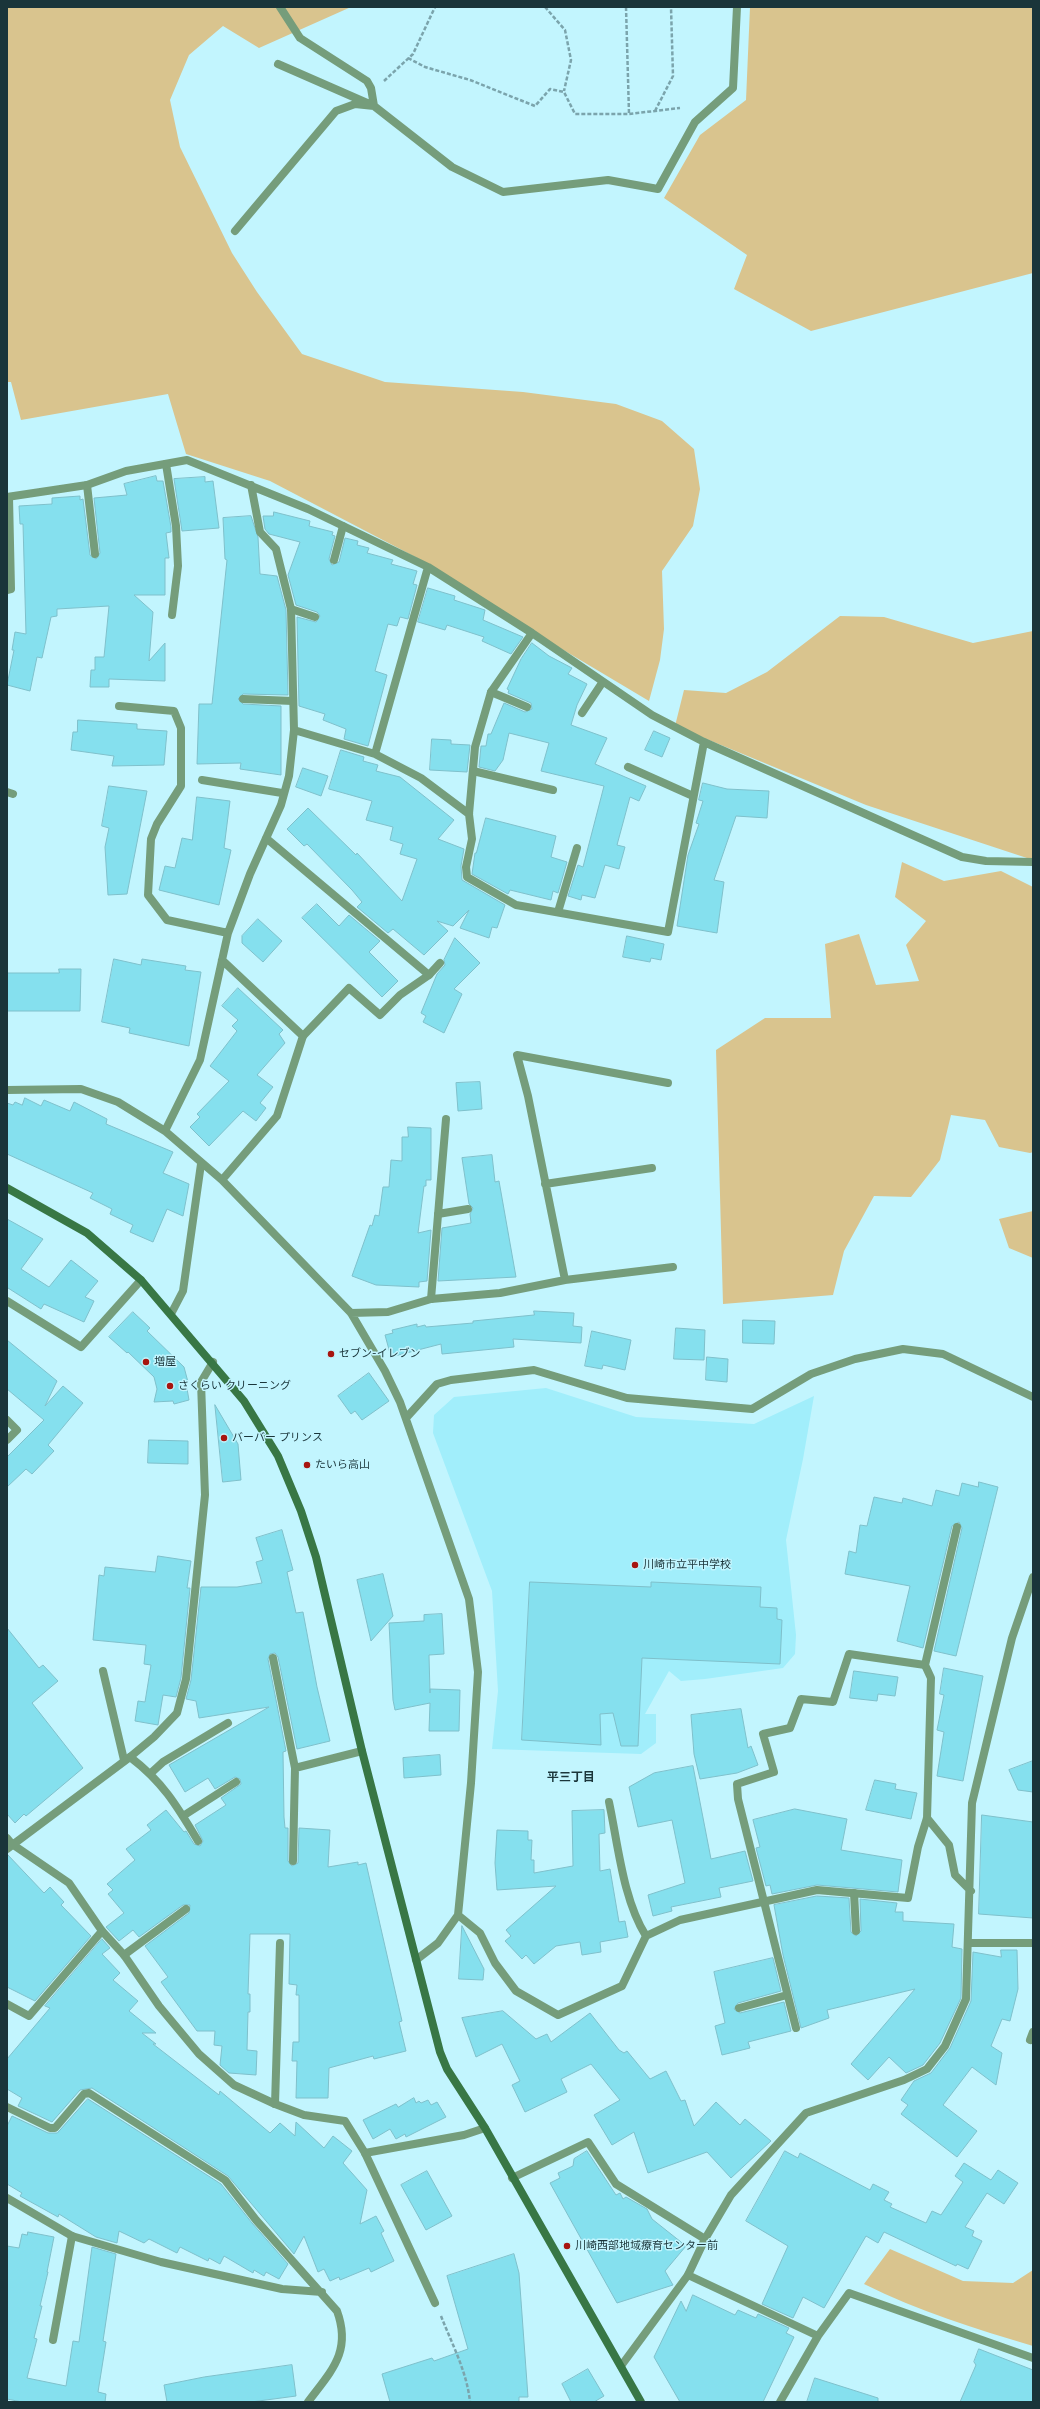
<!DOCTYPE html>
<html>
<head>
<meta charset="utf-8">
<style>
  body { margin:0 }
  #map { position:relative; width:1040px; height:2409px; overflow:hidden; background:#c2f5fe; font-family:"Fira Sans",sans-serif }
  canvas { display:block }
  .frame { position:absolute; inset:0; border:8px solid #1a353a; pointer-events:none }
</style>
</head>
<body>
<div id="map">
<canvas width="1040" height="2409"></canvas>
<div class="frame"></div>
</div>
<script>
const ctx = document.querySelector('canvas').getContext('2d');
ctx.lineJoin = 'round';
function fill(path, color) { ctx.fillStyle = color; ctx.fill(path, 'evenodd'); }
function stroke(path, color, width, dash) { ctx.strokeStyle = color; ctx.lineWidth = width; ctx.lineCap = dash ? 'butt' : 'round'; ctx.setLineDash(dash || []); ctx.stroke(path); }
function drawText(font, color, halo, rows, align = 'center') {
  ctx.font = font + ' "Fira Sans","Noto Sans JP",sans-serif'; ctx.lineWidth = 3; ctx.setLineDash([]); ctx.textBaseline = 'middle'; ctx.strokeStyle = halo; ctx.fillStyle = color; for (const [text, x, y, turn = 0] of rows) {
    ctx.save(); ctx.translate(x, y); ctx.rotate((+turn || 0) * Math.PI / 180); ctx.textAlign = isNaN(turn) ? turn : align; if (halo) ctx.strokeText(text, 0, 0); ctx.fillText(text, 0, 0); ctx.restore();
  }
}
const built = new Path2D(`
  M546,1388L636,1417L754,1424L814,1396L803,1459L786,1540L796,1635L795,1654L783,1668L705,1679L681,1681L669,1671L645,1714H656V1743L641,1754L492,1749L498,1691L492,1591L433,1433L434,1415L454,1397Z`);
const green = new Path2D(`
  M7,7H351L259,48L223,26L189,55L170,100L180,147L232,253L257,292L302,354L385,382L523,392L616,404L662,421L694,449L700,489L693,526L662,571L664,629L660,660L649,701L550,642L423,561L270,481L186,454L168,394L21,420L11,382H7Z
  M750,7H1033V273L811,331L734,289L747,255L664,198L700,135L746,100Z
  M840,616L884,617L973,643L1033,631V860L866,805L675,726L684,690L726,693L767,672Z
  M902,862L944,881L1001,871L1033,887V1152L1030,1153L999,1147L985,1120L951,1115L940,1160L911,1197L874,1196L844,1251L833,1295L723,1304L716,1050L765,1018H831L825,944L859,934L876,985L919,981L906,945L926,921L895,897Z
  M1033,1211V1258L1009,1248L999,1219Z
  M890,2249L963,2281L1013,2283L1033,2270V2346C976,2329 918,2311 864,2284Z`);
const building = new Path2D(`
  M156,476L157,481H163L171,527V532L166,533L169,558H165V595H134L153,612L149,661L165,643V681L109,679V687H90L91,670H95V657H104L109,606L57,609V616L51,617L42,658L37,657L30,691L7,685L14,650H12L15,632L26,634L23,524H20L19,506L52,504V498L80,496V500L83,499L90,555L96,559L100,553L94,498L127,495L124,484Z
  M205,477V482L213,481L219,528L182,531L174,479Z
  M274,512L310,521L309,526L333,532L332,535L335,536L329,559L332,565L339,562L345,538L358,541L357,545L369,548L367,553L393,560L391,564L417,571L413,584L417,585L408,619L400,617L397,626L388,624L375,671L387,675L368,746L344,739L346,729L323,720L325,714L299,706L297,617L316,622L320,616L317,612L296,605L288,575L300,542L269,534L265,529L263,516H273Z
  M251,516L258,537L260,574L277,576L286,610L288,695L243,694L238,699L243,704L281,706V775L240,769L241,763L197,764L199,704H212L227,560L225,559L223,518Z
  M428,588L455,596L454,600L485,610L483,620L523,637L511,654L482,641L484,637L447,625L445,630L418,622Z
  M532,643L549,656L572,668L568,674L587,684L577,705L571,725L607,738L595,764L646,786L639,801L630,797L617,845L625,847L619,869L605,865L595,898L582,895L581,900L568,896L578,865L583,867L604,786L541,771L549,743L509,733L503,760L495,771L479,767L481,746H486L488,734H491L504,703L525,712L532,709L531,703L508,693L509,690L507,689L521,659Z
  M78,720L137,724V729L167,731L164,765L112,766L114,756L71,750L73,732H77Z
  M654,731L670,738L662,757L645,750Z
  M432,739L451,740V744L470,745L467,772L430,770Z
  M341,750L364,757L363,761L378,765L376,771L400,777L454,820L438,839L464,849L461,866L462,880L505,905L497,928L492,927L489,938L460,928L469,910L453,926L437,921L448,931L424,955L393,929L388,933L357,907L362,902L352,890L307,844L304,846L287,829L308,808L356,855L357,853L402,901L417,859L400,854L403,844L390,840L393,827L366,820L372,801L329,789Z
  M303,768L328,776L321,796L296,787Z
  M703,783L727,789L769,791L767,818L736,816L714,880L724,882L717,933L677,926L688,855L699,824L696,823L703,801L699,800Z
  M109,786L147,791L127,894L108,895L105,847L109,828L102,826Z
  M197,797L230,801L224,848L231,850L219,905L159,890L165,866L175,868L182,838L192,840Z
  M486,818L556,836L551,857L567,862L558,893L553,891L551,900L510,890L508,894L472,874L475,853H476Z
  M317,904L339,926L349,915L380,941L369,952L398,981L382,997L302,918Z
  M258,919L282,941L263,962L242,943V936Z
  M627,936L664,944L661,960L651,958L650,962L623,957Z
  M455,938L480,963L454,989L462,994L444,1033L423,1022L426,1016L421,1013L437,974L445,965L444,960Z
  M114,959L141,965L142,959L186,966L185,970L201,972L189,1046L129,1033L130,1028L102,1022Z
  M59,969H81L80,1011H7V973H59Z
  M238,988L283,1030L279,1034L285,1043L257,1075L273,1087L260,1103L266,1108L256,1121L243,1111L209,1146L190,1127L200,1117L197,1114L229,1081L210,1066L237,1031L232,1026L238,1020L222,1006Z
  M480,1082L482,1109L458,1111L456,1083Z
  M25,1098L41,1106L44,1100L70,1111L74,1102L107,1119L106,1124L173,1152L163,1173L189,1184L183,1216L167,1209L153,1242L130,1232L133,1225L110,1214L112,1209L90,1198L93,1193L7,1154V1103L13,1105L15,1102L22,1105Z
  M408,1127L431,1128V1180H426V1186H424L418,1233L431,1230L427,1281L419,1282V1287L376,1285L352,1276L370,1225L372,1226L375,1215L379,1216L383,1187H389L391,1160L402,1161V1137H408Z
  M492,1155L495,1182L499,1181L516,1277L438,1281L442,1228L471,1223L470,1214L473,1208L469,1204L462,1158Z
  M7,1219L43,1239L21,1269L49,1287L71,1260L98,1281L85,1297L94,1301L84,1322L44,1304L41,1309L8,1288L7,1289Z
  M534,1311L574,1313L573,1326L582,1327L581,1343L513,1339L514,1347L442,1354L441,1344L391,1357L385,1335L393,1333L392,1330L417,1324V1327L425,1325L426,1327L473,1323V1321L534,1315Z
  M133,1312L150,1328L147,1331L184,1367L188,1382L186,1383L189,1400L174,1404L173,1401L154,1402L157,1389L154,1377L128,1352L127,1353L109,1337Z
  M743,1320L775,1321L774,1344L743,1343Z
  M676,1328L705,1330L704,1360L674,1359Z
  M592,1331L631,1340L625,1370L603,1365L602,1369L585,1366Z
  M7,1340L57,1381L45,1406L63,1386L83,1403L48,1445L54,1451L32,1474L26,1469L7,1487V1457L44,1420L7,1389Z
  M707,1357L728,1359L727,1382L706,1380Z
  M369,1373L389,1401L362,1420L355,1411L351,1414L338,1396Z
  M215,1405L238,1444L241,1480L223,1482Z
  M149,1440L188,1441V1464L148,1463Z
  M979,1482L998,1487L956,1656L934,1651L962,1528L959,1522L952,1526L923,1648L897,1641L910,1586L845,1574L849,1551L856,1553L860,1525L867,1526L874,1497L902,1503L903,1498L932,1506L936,1490L959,1496L962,1483L978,1487Z
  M282,1530L293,1570L287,1572L296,1613L303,1612L317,1687L330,1741L297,1749L278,1657L275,1653L270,1654L268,1659L286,1751L283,1752L284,1817L285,1828H288V1861L292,1866L298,1863L299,1828L330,1830L328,1867L358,1862V1865L366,1863L402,2021L399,2022L406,2051L374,2059L373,2056L329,2068L328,2098H296L297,2061H292L293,2042H299V1995H296L297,1985L289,1984L290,1934H250L248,1994H250V2012H248L247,2050L257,2051L256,2075L229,2073L220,2065L222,2046L214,2045L215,2031H197L161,1982L168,1977L145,1946L189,1913L190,1905H183L139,1937L133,1930L119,1941L106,1927L124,1913L108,1894L113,1890L107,1884L135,1860L126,1849L151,1830L147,1825L166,1810L184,1832L186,1831L194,1844L200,1846L203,1841L195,1825L226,1805L221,1798L241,1784L240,1779L235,1777L215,1789L208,1778L185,1792L169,1765L269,1707L199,1718L196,1701L186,1699L191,1680L201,1587H237L262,1583L256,1562L263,1560L256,1538Z
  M158,1556L191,1561L187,1588H190L181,1678L176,1697L163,1695L158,1725L135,1721L138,1701L145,1702L151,1665L144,1664L146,1645L93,1640L99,1575L104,1576L105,1567L155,1572Z
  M383,1574L393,1616L371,1641L357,1580Z
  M530,1582L651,1587V1582L761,1587L760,1607L777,1608V1619L782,1620L780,1664L642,1658L638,1746H621L613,1713L600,1714L601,1745L522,1740Z
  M442,1614L444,1654L429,1655L430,1693V1689L460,1690L459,1731H429L430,1703L395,1710L393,1700L389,1623L424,1621V1615Z
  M7,1628L39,1668L43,1665L58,1681L32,1703L83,1768L26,1816L24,1814L15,1823L7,1814Z
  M944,1668L983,1676L963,1781L937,1776L944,1732L937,1730L944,1695L940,1694Z
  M854,1671L898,1677L895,1696L878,1694L877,1701L850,1698Z
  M741,1709L748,1748L751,1746L758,1765L737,1773L700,1779L694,1754L691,1715Z
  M440,1755L441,1775L404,1778L403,1758Z
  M1033,1761V1792L1018,1790L1009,1770Z
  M693,1766L711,1859L745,1851L753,1881L719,1888L721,1897L671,1907L672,1911L653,1916L648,1895L685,1883L672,1820L638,1827L629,1787L654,1773Z
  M875,1780L896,1784L895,1789L917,1793L911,1819L866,1810Z
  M795,1809L847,1819L841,1850L902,1860L898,1892L817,1885L772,1894L770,1885L766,1886L756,1848L760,1847L753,1820Z
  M604,1810L605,1833L599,1834L600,1871L610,1869L619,1922L625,1921L628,1937L600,1942L601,1952L582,1955L580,1942L556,1946L534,1964L526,1955L522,1959L505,1941L511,1936L506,1930L556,1886L497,1890L495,1863L497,1830L528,1831V1840H532L531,1860H534V1873L573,1866L572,1811Z
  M982,1815L1033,1822V1918L979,1914Z
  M7,1854L44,1893L50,1887L64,1902L61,1905L91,1936L35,2001L7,1987Z
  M817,1896L849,1898L851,1932L856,1936L861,1931L860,1899L897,1903L895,1912H903V1921L954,1924L952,1947L962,1949L961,1998L940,2043L923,2065L906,2073L889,2057L868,2080L851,2064L915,1989L827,2010L829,2018L801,2028L783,1955L774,1905Z
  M462,1926L484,1969L483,1980L459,1979Z
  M102,1939L110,1948L102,1954L120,1973L113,1980L138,2001L129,2011L156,2033H142L156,2044H153L219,2095L220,2091L270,2133L280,2123L295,2136L296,2122L324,2148L333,2136L352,2151L343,2163L367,2190L360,2224L376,2216L384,2231L381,2233L394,2261L371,2272L369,2268L340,2280L339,2277L330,2281L324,2269L318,2272L304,2236L294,2254L228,2176L92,2088L80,2090L52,2122L18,2106L22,2098L7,2089V2059L50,2008L45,2006Z
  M1001,1950H1017L1018,1989L1010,2021L1002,2019L991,2046L1002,2053L996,2085L972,2067L943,2105L977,2131L957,2157L901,2114L908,2105L901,2100L914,2081L931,2073L950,2048L971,2001L973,1952L1001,1957Z
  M773,1958L781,1991L738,2003L734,2009L740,2013L784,2002L791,2031L748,2042L750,2048L722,2055L715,2026L725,2023L714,1972Z
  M503,2011L536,2039L547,2034L551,2042L590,2013L619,2050L624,2053L627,2051L650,2079L666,2071L681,2101L685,2100L694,2126L716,2102L740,2125L745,2119L771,2141L731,2178L707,2152L648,2173L634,2132L612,2145L594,2115L620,2100L591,2064L561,2079L567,2092L525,2112L512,2085L520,2081L502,2044L476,2057L462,2018Z
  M414,2098L416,2103L419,2101L421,2103L428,2100L431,2105L437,2102L446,2117L406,2137L405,2134L396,2139L390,2129L373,2139L363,2120L396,2104L398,2107Z
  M88,2099L221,2184L252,2223L288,2264L279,2279L266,2272L264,2276L254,2270L253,2273L224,2256L220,2264L209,2258L208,2261L180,2247L177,2253L149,2239L144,2243L119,2231L117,2243L96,2237L59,2214L58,2217L20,2196L22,2193L7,2184V2126L12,2116L48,2133H57Z
  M587,2151L616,2195L620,2193L623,2199L626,2197L647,2209L652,2219L686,2246L665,2271L673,2285L617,2303L550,2183L560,2178L558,2173L573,2166L574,2159Z
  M785,2151L798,2158L800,2153L870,2190L873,2184L889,2192L884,2200L892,2204L890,2207L926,2223L932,2211L941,2215L963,2182L955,2176L964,2163L991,2180L998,2170L1018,2183L1004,2204L987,2193L965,2227L974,2231L972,2236L982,2241L968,2269L957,2264L956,2266L884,2232L878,2243L866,2236L824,2308L803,2297L793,2318L762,2304L788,2246L746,2221Z
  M427,2171L452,2216L426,2230L401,2185Z
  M28,2232L54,2237L47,2272H48L40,2306H42L34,2338L37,2339L27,2378L66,2386L73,2341L79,2342L92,2247L116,2254L103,2341L106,2342L98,2392L106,2394L105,2402H22L7,2399V2246L19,2248L22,2234L27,2235Z
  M514,2254L519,2273L528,2397H519V2402H390L382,2374L432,2358L434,2361L468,2349L447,2276Z
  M693,2295L735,2315L738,2310L756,2318L758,2314L789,2328L786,2333L794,2337L763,2402H680L654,2357L681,2301L686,2311Z
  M979,2349L1033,2370V2402H960L976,2365L974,2362Z
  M292,2365L296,2396L251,2402H167L164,2385L204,2377Z
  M588,2369L604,2396L594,2402H571L562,2384Z
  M815,2378L878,2398V2402H807Z`);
const path = new Path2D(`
  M545,7L565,30L571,60L564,91
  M626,7L629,114
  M408,58L425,67L470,80L535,106L550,89L564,92L575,114H629L680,108
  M384,81L413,54L435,7
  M655,111L673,76L671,7
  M441,2316C452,2344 467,2372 470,2402`);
const lane = new Path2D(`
  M278,64L374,106L452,167L503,192L608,180L658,189L695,122L733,88L737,7
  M235,231L336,111L355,104L374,106L371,88L367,81L300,38L280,7
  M166,464L176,526L178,566L172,615
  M87,485L95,554
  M334,560L343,526
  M291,609L315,617
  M491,692L527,707
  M243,699L293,701
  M582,713L602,683
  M628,767L693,796
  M473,771L553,790
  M202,780L282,793
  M7,792L13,794
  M558,912L577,848
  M303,1036L349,988L380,1015L400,995L429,975L440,963
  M438,1214L468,1209
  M431,1299L446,1119
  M171,1314L183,1291L201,1164
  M273,1658L295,1768
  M103,1671L124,1760
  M130,1757C163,1782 177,1806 198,1841
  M151,1773L163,1762L228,1723
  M183,1816L236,1782
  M293,1861L295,1768L362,1751
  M854,1893L856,1931
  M124,1955L186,1909
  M7,2004L29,2016L102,1931
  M739,2008L787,1995
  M796,2028L738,1799L737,1784L774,1772L763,1734L790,1728L801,1699L833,1702L849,1654L925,1665
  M1030,2040L1033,2032
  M275,2104L280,1943
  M365,2153L464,2135L485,2128
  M512,2178L588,2142L616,2184L705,2239
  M688,2275L818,2336
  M53,2340L72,2236
  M780,2402L818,2336L849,2293L1033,2358`);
const street = new Path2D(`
  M7,497L87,485L126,471L187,460L308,509L428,567L532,633L652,715L704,742L962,857L986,861L1033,862
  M7,590L11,589L9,497
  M532,633L491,692L475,747L469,814L472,839L466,867L467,877L516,905L668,932L704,742
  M119,706L174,711L181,728V786L157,824L151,839L148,895L167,920L228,933
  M294,730L375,754L421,778L469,814
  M375,754L428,567
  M266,838L429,975
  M7,1090L81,1089L118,1102L165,1131L222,1180L351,1313L385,1371L400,1402L469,1599L478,1672L471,1783L458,1915L438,1943L416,1960
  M165,1131L200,1060L228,933L250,874L281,805L289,776L294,730L291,609L276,549L260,532L251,485
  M222,1180L277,1116L303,1036L222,960
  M545,1184L652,1168
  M565,1280L528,1096L517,1055L668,1083
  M7,1301L81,1347L141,1280
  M351,1313L388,1312L431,1299L500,1293L565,1280L673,1267
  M406,1418L437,1384L451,1380L534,1370L627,1398L752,1409L811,1374L855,1359L903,1349L943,1354L1033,1397
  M7,1420L17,1430L7,1440
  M609,1802C618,1844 623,1900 646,1936
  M927,1818L949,1845L955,1875L971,1891
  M7,1838L12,1844L69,1883L102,1931L124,1955L159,2006L199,2054L234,2085L275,2104L304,2115L345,2121L365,2153L435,2303
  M7,1849L130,1757L154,1737L177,1713L186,1679L205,1495L201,1382L213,1362
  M458,1915L480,1933L495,1963L516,1991L558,2015L622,1986L646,1936L680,1920L817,1890L908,1898L918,1847L927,1818L931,1678L925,1665L957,1527
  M969,1943H1033
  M7,2107L50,2128H55L84,2094L89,2093L225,2180L256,2220L337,2311C352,2352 331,2371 308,2402
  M7,2198L72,2236L161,2262L282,2289L322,2292
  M621,2366L688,2275L705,2239L731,2195L806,2113L904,2080L927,2069L945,2046L966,1999L972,1803L1012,1638L1033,1577`);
const secondary = new Path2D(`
  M7,1188L87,1233L141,1280L244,1401L278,1456L301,1511L316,1557L362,1751L440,2052L447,2069L485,2128L641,2402`);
const markers = [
  [331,1354,4,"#a7140f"],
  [146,1362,4,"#a7140f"],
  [170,1386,4,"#a7140f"],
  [224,1438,4,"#a7140f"],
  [307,1465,4,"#a7140f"],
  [635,1565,4,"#a7140f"],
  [567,2246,4,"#a7140f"]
];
const poiNames = [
  ["セブン-イレブン",339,1354],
  ["増屋",154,1362],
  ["さくらい クリーニング",178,1386],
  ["バーバー プリンス",232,1438],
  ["たいら高山",315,1465],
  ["川崎市立平中学校",643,1565],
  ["川崎西部地域療育センター前",575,2246]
];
const neighbourhoodNames = [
  ["平三丁目",571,1778]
];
fill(built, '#a1eefb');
fill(green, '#d9c48e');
fill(building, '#85e0ee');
stroke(building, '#7fc0cb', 1);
stroke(path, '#7ba4ac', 2.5, [4, 2]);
stroke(lane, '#759d7b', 8);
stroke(street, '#759d7b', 8);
stroke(secondary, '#387745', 8);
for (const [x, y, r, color] of markers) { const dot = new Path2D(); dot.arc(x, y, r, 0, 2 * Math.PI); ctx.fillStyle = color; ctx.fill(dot); stroke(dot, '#c2f5fe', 1.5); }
drawText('11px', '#1a353a', '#c2f5fe', poiNames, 'left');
drawText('bold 12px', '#1a353a', '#c2f5fe', neighbourhoodNames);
</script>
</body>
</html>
